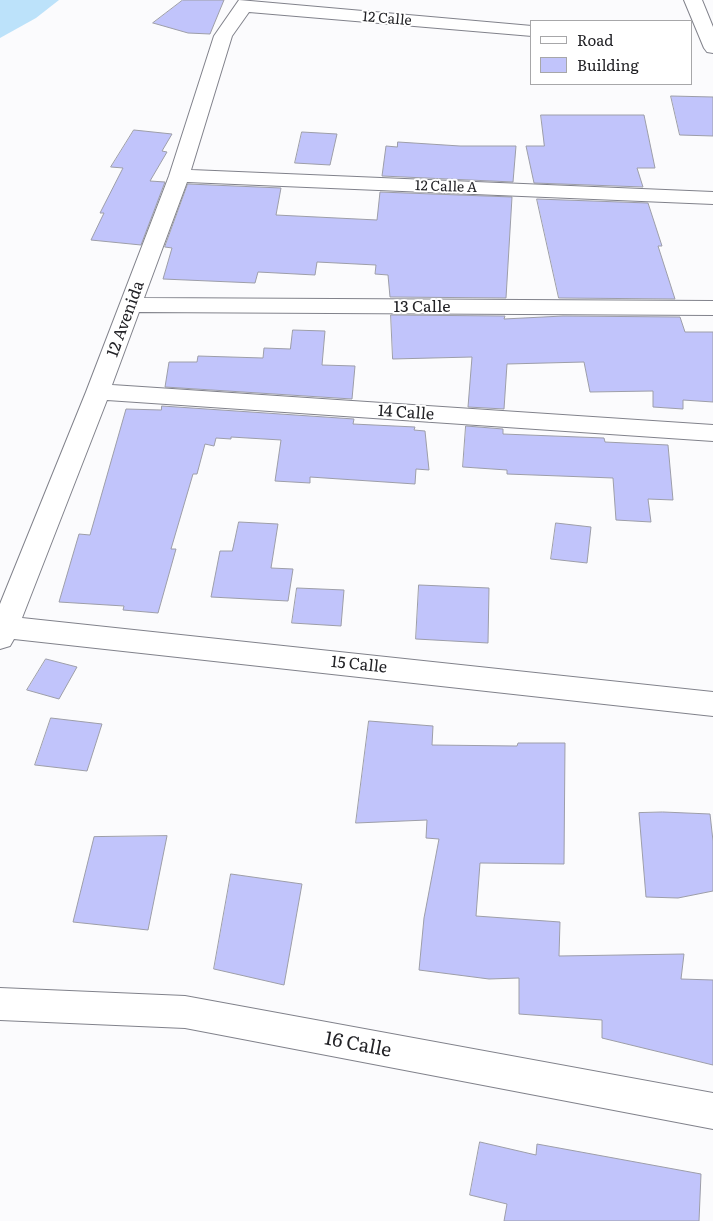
<!DOCTYPE html>
<html>
<head>
<meta charset="utf-8">
<style>
  body { margin:0 }
  #map { position:relative; width:713px; height:1221px; overflow:hidden; background:#fbfbfd; font-family:Literata,serif }
  canvas { display:block }
  .legend { position:absolute; left:530px; top:20px; width:162px; height:65px; box-sizing:border-box; background:#fff; border:1px solid #a7a7a9; margin:0; padding:6px 9px; list-style:none; font-size:15px; color:#232327 }
  .legend li { display:flex; align-items:center; gap:10px; height:25px }
  .legend b { width:25px; border:1px solid #a7a7a9 }
</style>
</head>
<body>
<div id="map">
<canvas width="713" height="1221"></canvas>
<ul class="legend">
<li><b style="height:6px;background:#fff"></b>Road</li>
<li><b style="height:14px;background:#c1c4fb"></b>Building</li>
</ul>
</div>
<script>
const ctx = document.querySelector('canvas').getContext('2d');
ctx.lineJoin = 'round';
function fill(path, color) { ctx.fillStyle = color; ctx.fill(path, 'evenodd'); }
function stroke(path, color, width, dash) { ctx.strokeStyle = color; ctx.lineWidth = width; ctx.lineCap = dash ? 'butt' : 'round'; ctx.setLineDash(dash || []); ctx.stroke(path); }
function drawText(font, color, halo, rows, align = 'center') {
  ctx.font = font + ' Literata,serif'; ctx.lineWidth = 4; ctx.setLineDash([]); ctx.textBaseline = 'middle'; ctx.strokeStyle = halo; ctx.fillStyle = color; for (const [text, x, y, turn = 0] of rows) {
    ctx.save(); ctx.translate(x, y); ctx.rotate((+turn || 0) * Math.PI / 180); ctx.textAlign = isNaN(turn) ? turn : align; if (halo) ctx.strokeText(text, 0, 0); ctx.fillText(text, 0, 0); ctx.restore();
  }
}
const water = new Path2D(`
  M0,0H59L36,18L0,38Z`);
const building = new Path2D(`
  M183,0H224L210,34L188,33L153,23Z
  M671,96L713,97V136L680,135Z
  M541,115H644L655,168H637L643,187L534,183L526,146H544Z
  M134,130L172,134L162,151L167,152L150,181L165,182L141,245L91,240L104,213H100L123,168L111,167Z
  M302,132L337,134L330,165L295,163Z
  M398,142L460,146H516L513,182L382,176L386,146L397,147Z
  M188,184L281,188L276,215L377,220L380,192L512,197L506,298L390,297L388,275L375,274L376,265L317,262L315,275L258,272L255,283L163,279L172,248L165,247Z
  M537,199L648,203L662,246H658L675,299L559,298Z
  M391,315L505,316L504,319L563,316L680,317L685,332H713V402L683,400V409L653,407V391L590,392L584,362L507,364L504,409L468,407L472,357L393,359Z
  M293,330L325,331L322,365L355,366L352,399L165,387L169,362H197L198,356L263,358L264,348L290,349Z
  M162,406L354,419L353,424L415,427L414,430L425,431L429,470L416,469L415,484L310,477V483L275,481L281,440L231,437V439L216,438L214,446L205,444L197,474H193L171,549H176L158,613L123,610L124,606L59,602L79,534L90,535L126,409L161,410Z
  M466,426L503,429V434L604,438L605,442L668,445L673,500L648,499L651,522L616,520L613,478L507,474V470L463,467Z
  M239,522L278,524L271,568L293,569L288,601L211,597L220,551H232Z
  M556,523L591,527L587,563L551,559Z
  M419,585L489,588L488,643L416,639Z
  M297,588L344,590L341,626L292,623Z
  M46,659L77,667L59,699L27,690Z
  M51,718L102,724L87,771L35,765Z
  M369,721L433,726L432,745L517,746L518,743H565L564,864L480,863L476,916L560,922L559,956L684,954L681,979L713,980V1065L602,1038V1020L519,1014V978L489,979L419,970L424,918L439,839L426,838L427,820L356,823Z
  M663,812L710,814L713,841V891L678,898L646,897L639,813Z
  M167,836L148,930L73,922L94,837Z
  M231,874L302,884L284,985L214,969Z
  M480,1142L536,1155L537,1144L701,1174L699,1221H504L507,1204L470,1195Z`);
const street = new Path2D(`
  M239,0L532,26V36L249,12L232,36L191,170L713,192V204L187,182L144,298L713,301V315L139,312L112,385L713,425V441L107,400L22,618L713,692V716L14,639L10,646L0,649V604L86,392L169,176L214,36Z
  M684,0H702L713,27V53L707,52L704,48Z
  M0,988L185,996L713,1093V1129L185,1028L0,1020Z`);
const farStreetnames = [
  ["12 Calle",387,19,5],
  ["12 Calle A",446,187,2]
];
const streetNames = [
  ["13 Calle",422,307],
  ["12 Avenida",126,319,-70],
  ["14 Calle",406,413,4],
  ["15 Calle",359,665,6]
];
const nearStreetnames = [
  ["16 Calle",358,1045,11]
];
fill(water, '#bce2fa');
fill(building, '#c1c4fb');
stroke(building, '#9d9ea8', 1);
stroke(street, '#81828b', 2);
fill(street, '#fff');
drawText('14px', '#232327', '#fff', farStreetnames);
drawText('16px', '#232327', '#fff', streetNames);
drawText('19px', '#232327', '#fff', nearStreetnames);
</script>
</body>
</html>
